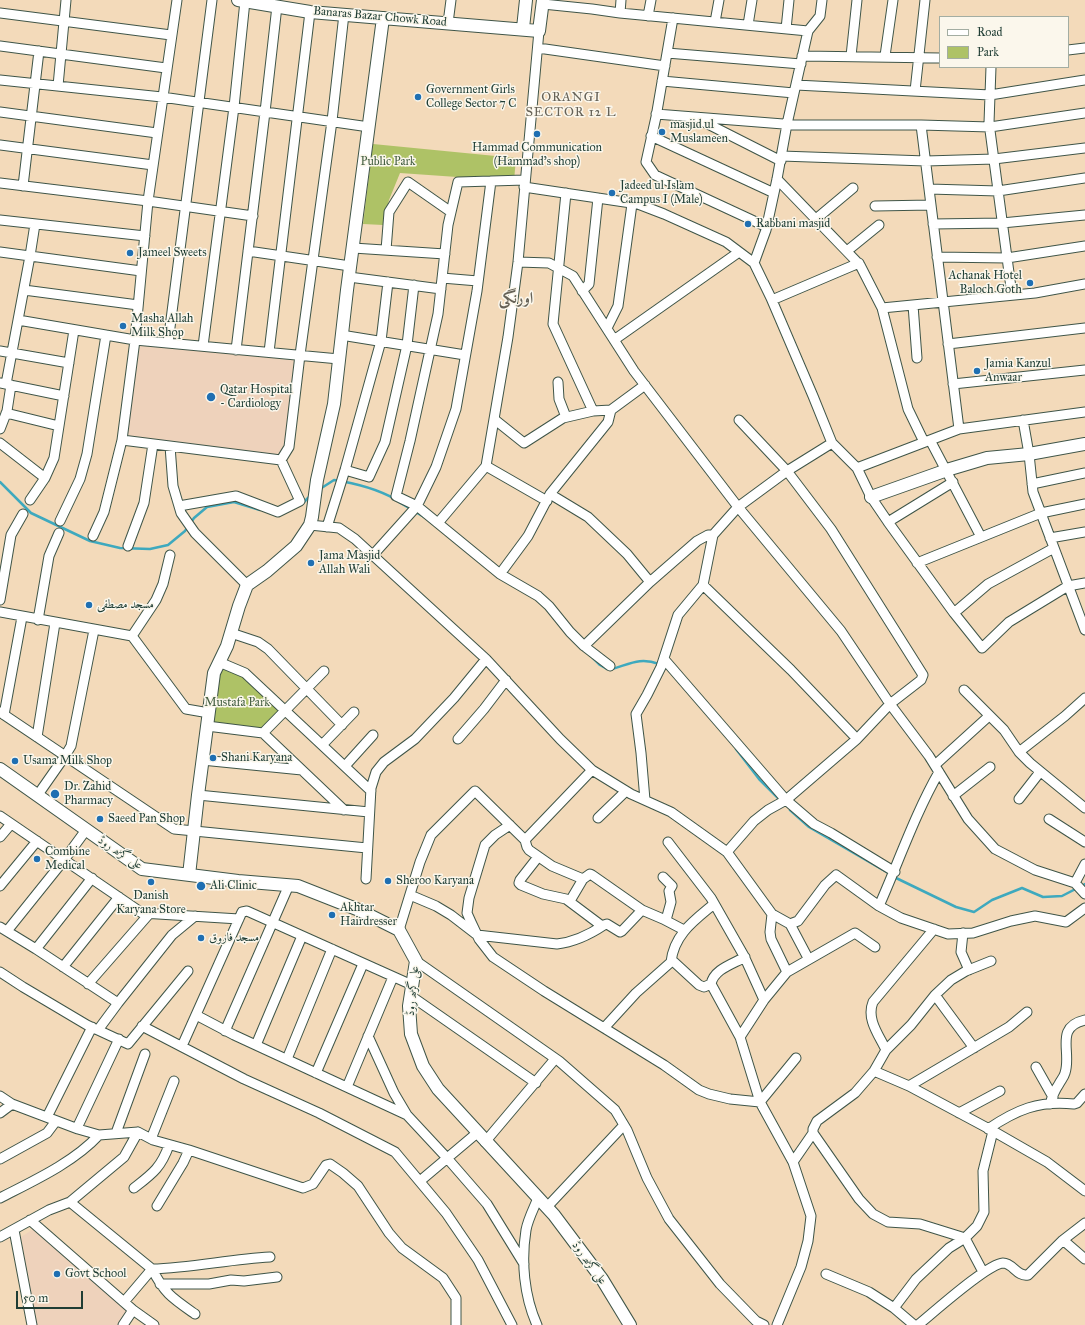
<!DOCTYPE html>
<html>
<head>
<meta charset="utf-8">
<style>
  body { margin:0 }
  #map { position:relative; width:1085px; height:1325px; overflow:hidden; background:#f3daba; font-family:"IM FELL Great Primer",serif }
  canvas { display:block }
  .legend { position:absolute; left:939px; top:16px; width:130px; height:52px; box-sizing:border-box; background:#fbf7ec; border:1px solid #a3ada2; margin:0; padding:5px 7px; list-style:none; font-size:12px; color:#1f3d34 }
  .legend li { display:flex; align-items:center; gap:8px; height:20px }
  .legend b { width:20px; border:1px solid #a3ada2 }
  .scale { position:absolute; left:16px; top:1291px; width:67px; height:18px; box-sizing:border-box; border:2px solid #1f3d34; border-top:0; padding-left:5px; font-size:12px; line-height:14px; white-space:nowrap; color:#1f3d34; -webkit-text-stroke:3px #fbf7ec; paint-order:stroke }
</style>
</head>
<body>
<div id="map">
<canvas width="1085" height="1325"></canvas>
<ul class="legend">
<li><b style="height:5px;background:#fff"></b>Road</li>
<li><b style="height:11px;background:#aec266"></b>Park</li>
</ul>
<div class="scale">50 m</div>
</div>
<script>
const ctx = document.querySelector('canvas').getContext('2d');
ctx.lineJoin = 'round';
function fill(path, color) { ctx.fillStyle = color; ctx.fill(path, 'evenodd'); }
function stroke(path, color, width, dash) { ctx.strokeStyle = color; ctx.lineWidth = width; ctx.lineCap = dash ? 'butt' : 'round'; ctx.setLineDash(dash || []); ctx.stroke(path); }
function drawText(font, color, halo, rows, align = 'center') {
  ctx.font = font + ' "IM FELL Great Primer",Amiri,serif'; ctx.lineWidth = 3; ctx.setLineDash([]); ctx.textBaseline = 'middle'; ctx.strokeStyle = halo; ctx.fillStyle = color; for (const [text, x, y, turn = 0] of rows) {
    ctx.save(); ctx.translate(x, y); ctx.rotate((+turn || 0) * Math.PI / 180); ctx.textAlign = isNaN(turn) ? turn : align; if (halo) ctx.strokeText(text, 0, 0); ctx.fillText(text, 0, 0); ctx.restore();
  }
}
const built = new Path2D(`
  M135,340L300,355L289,447L281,460L122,440Z
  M35,1228L127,1311L119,1325H37L21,1237Z`);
const green = new Path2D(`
  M373,144L516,158L514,181L400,173L389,200L383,225L363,224Z
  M219,662L245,673L285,710L263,733L207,726Z`);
const stream = new Path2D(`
  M0,482L31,513L90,541L120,548L150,549L168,545L185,531L194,518L207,507L234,502L260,510
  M320,489L334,480C354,483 377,489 395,499
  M399,502L424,517
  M303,503L311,495
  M591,656L600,665L607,669
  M612,669C630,664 640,657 659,664
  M736,749L759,779L781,801
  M790,810L809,827L890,874
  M894,877L956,907L974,912L992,900L1022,888L1043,897L1062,896L1085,884`);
const street = new Path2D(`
  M543,4L592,9L620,13L808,31
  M0,13L171,35
  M620,13L621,0
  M648,16L651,0
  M673,18L656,117L646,162L655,175L767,227
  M715,22L719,0
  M448,23L451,0
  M748,25L752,0
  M786,29L789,0
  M0,46L166,68
  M538,48L665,66
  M1068,50L1085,48
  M667,53L801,64
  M802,56L940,58
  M851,56L857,0
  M885,56L893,0
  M991,67L989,123L1012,295
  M0,80L162,97L369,127
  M662,81L794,93
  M796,85L990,95L1085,80
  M58,86L66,0
  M915,91L925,0
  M0,112L157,133
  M656,114L796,125H921L990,127L1085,113
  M700,120L781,161
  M921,125L959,429
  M651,136L774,193
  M0,145L153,165
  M781,156L926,161L994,159L1085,148
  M777,179L860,265L882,308L1035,293L1085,284
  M525,180L458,182L448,225L438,314L410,441L396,496L417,506L500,574L538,596L549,606L570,632L584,646L610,666
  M0,183L148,201L253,216
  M23,186L39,51
  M524,187L638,204L664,214L726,242L754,263L771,298L813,396L832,443L857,468L871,497L888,522L954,613L982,648L1009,622L1068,586L1085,583
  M929,189L998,191L1085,178
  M566,193L553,324L593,411
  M875,206L931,205
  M816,219L853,188
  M0,220L145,236
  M933,224L1002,223L1085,215
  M353,248L445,254
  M386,250L389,212L408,182L451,212
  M248,251L350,266
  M847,251L879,225
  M0,252L141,271
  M937,257L1007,258L1085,246
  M518,262L549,263L573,276L634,371L738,507L841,631L890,704L929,756L968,819L995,849L1035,870L1075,883L1085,894
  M754,263L766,230L777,179L787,124L808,31L820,16L822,0
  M349,277L441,289
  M442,278L478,281
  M24,290L138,305
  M582,291L589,284L598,198
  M772,300L859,263
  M913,305L917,358
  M882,308L908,409L924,442
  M18,320L135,340L339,359
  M607,328L618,306L632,204
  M341,335L465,355
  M614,340L739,252
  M168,343L212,0
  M948,344L1085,328
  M203,346L234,107L245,1
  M236,350L265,112L277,6
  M0,351L69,363
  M269,352L310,12
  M558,382L559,399L566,417
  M0,383L64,396
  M6,384L30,256L35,224
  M953,384L1085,370
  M6,413L59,426
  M494,419L524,443L563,418L593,411L611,410L645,385
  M1023,420L1029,454L1033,492L1085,630
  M0,429L7,411L11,385
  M122,440L281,460L289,447L300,355L332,121L344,14
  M930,440L981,537
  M0,443L45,478
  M170,446L173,486L181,513L195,533L247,585
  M486,466L547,501
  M857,468L959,429L1085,412
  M345,470L369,477L385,442L407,345L414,285
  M1032,484L1085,473
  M550,494L588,517L627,554L650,582
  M30,500L45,478L54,458L74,330
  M179,506L236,496L278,512L300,501L281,460
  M60,521L80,479L87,454L106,335
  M888,522L953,482
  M438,523L486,466L508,337L518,262L539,31
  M310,525L339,528L355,539L486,659L560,739L592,770L631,794L671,812L727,852L772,914L790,924L798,921L825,885L836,875L879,906L901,918L948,934L973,933L1011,921L1035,916L1066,922L1085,908
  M327,527L345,470L381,341L388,282
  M93,536L104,512L122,440L135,340L148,201L177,0
  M1050,538L1085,532
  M128,546L144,503L153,444
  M373,555L417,506L436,467L456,409L477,291L491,181
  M917,563L1041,513L1085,504
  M500,574L528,536L550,494L608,422L611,410
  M703,585L791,670L857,739
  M0,600L11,535L23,514
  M0,612L132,636L186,709L209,713
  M954,613L988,584L1054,548
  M38,620L49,556L59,533
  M231,633L258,642L268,649L342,725
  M132,636L156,600L163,584L170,555
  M584,646L650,582L697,541L708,535H713
  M664,659L786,800L814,824L831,833L895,872
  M219,662L245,673L371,791
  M964,690L1004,730L1019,752L1030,763L1085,808
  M0,712L174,829L367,848
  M4,715L22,617
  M207,726L263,733L344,810
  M263,733L324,671
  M37,737L55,623
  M458,739L484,709L506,680
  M322,745L354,712
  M1019,752L1065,716L1085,698
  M202,760L302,770
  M935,765L989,716
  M345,766L373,735
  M198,795L369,812
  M37,796L65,756L71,746L94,630
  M953,796L990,767
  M1019,799L1040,772
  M645,800L641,753L636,714L647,695L661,667L678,615L703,585L713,535L738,507L787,471L832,443
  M0,816L142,913L239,919
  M598,818L626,791
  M1049,819L1085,842
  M510,825L495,835L485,845L469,898L467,913L471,922L479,939L493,957L544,991L664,1065L699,1090L709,1094L730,1099L760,1102L796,1058
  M0,837L11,824
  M525,840L527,847L529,850L552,866L583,879L590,874L592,875L642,910L663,919L684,930
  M668,842L711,898L744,956L764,1000
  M727,852L754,821L768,810L786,800L857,739L890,704L921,680L923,675L831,529L787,471L739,420
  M538,857L520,880L519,883L521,885L543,894L566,899L602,926
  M663,877L672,886L669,891L671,902L666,920
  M366,879L371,788L376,772L384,762L415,739L454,698L486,659
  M1075,883L1085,864
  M0,886L37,841
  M410,895L436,906L451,915L477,935L557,944C575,942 589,935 604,925L607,924L620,932L622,931L642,910
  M570,901L583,879
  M879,906C899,861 915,814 939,772
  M772,914L770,932L771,939L787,972
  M790,924L808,958
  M0,927L36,949L118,1003
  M399,930L420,862L431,835L475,791L525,840L592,770
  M7,931L64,860L86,830
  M963,933L961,952L969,970
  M36,949L92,878
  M745,957C733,964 714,969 711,984L740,1037L760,1102L793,1162L811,1216L808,1241L801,1267L777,1325
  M416,961L559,1061L615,1110L627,1130L647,1178L669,1219L720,1284L756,1321L764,1325
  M671,962C674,934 695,920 714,904
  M63,967L119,897
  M0,972L23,987L87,1025L128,1044L188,971
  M88,984L150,913
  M935,995L974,1048
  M411,996L536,1083
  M196,1015L234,1035L407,1115
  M142,1026L244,1079L319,1113L395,1152L446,1213L478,1260L512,1325
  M604,1028L636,993L671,962H674L699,985L704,987L711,984
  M98,1030L118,1003L172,935L195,916
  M225,1031L289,885
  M368,1036L394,1093L407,1115L447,1158L487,1204L524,1264
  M740,1037L764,1000L787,972L855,933L875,947
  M256,1045L302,936
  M182,1046L242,912L247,911L412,985
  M886,1050C879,1035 866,1019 873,1002L934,929
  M287,1059L332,949
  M1036,1067L1053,1097
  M874,1071L909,1086L993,1131L1047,1162L1085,1191
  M316,1073L363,964
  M909,1086L1009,1027L1027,1012
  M347,1087L393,977
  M0,1096L12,1104L78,1129L99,1135L138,1132L153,1140L189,1150L303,1188L313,1184L326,1165L330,1164L343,1173L358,1186L389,1233L402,1248L443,1278L456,1298V1325
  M1050,1104C1052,1097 1055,1090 1059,1084C1061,1080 1064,1077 1065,1073C1072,1052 1054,1027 1085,1020
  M0,1113L12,1104
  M959,1113L1000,1091
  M47,1117L92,1027
  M77,1128L119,1039
  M988,1129C1016,1110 1039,1100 1074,1104L1077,1103L1085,1094
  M116,1133L145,1054
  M813,1133L859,1199L873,1214L888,1222L920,1224L965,1238L983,1272
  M151,1139L174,1081
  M485,1142L555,1059
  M0,1159L47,1133L56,1121
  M793,1162L813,1133V1129L817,1121L855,1093L874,1071L886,1050L911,1025L935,995L951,980L966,971L991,961
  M420,1181L477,1133
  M134,1188C152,1174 161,1168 169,1145
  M0,1198C33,1181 73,1163 99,1135
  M70,1202L152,1269C192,1268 230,1259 270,1257
  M157,1206L183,1163L189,1150
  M547,1207L624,1125
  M30,1220L133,1310L154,1325
  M14,1230L32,1325
  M0,1237L49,1210L70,1202L124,1157L138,1132
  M1063,1240L1085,1259
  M826,1274L869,1292L894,1308L914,1325
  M160,1284H209L231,1280L244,1281L277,1277
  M124,1302L152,1269C165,1294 172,1298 195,1314
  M894,1308L916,1279L949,1248L965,1238L977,1226L984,1212L983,1171L993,1131
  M123,1325L133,1310
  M537,1325C524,1296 521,1261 526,1230C528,1219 534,1208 538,1198
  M918,1325C933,1313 987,1264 1003,1263C1013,1263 1017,1277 1028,1275L1063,1240L1085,1223`);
const secondary = new Path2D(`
  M238,0L310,12L539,31L543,0
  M523,28L526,0
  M871,497L950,469L987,458L1029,454L1085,444
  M0,769L142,869L238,881L298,886L359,910L399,930L416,961L409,1006L411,1034L423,1066L438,1089L554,1215L602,1279L630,1325
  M189,875L198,795L214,673L227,646L239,606L247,585L267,571L296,546L310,525L312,517L317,480L334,404L347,290L383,18`);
const markers = [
  [418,97,4,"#1f6fb2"],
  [662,132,4,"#1f6fb2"],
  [537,134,4,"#1f6fb2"],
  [612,193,4,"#1f6fb2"],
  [748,224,4,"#1f6fb2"],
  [130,253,4,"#1f6fb2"],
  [1030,283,4,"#1f6fb2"],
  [123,326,4,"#1f6fb2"],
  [977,371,4,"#1f6fb2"],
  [211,397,5,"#1f6fb2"],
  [311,563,4,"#1f6fb2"],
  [89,605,4,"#1f6fb2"],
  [213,758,4,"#1f6fb2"],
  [15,761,4,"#1f6fb2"],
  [55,794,5,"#1f6fb2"],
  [100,819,4,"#1f6fb2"],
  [37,859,4,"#1f6fb2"],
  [388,881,4,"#1f6fb2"],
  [151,882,4,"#1f6fb2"],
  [201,886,5,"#1f6fb2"],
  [332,915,4,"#1f6fb2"],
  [201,938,4,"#1f6fb2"],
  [57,1274,4,"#1f6fb2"]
];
const streetNames = [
  ["Banaras Bazar Chowk Road",380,17,5],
  ["علی گڑھ روڈ",120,853,33],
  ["علی گڑھ روڈ",413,991,-85],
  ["علی گڑھ روڈ",589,1263,54]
];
const poiNames = [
  ["Government Girls",426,90],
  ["College Sector 7 C",426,104],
  ["masjid ul",670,125],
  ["Muslameen",670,139],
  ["Hammad Communication",537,148,"center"],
  ["(Hammad's shop)",537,162,"center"],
  ["Jadeed ul Islam",620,186],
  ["Campus I (Male)",620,200],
  ["Rabbani masjid",756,224],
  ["Jameel Sweets",138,253],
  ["Achanak Hotel",1022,276,"right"],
  ["Baloch Goth",1022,290,"right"],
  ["Masha Allah",131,319],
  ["Milk Shop",131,333],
  ["Jamia Kanzul",985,364],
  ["Anwaar",985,378],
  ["Qatar Hospital",220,390],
  ["- Cardiology",220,404],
  ["Jama Masjid",319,556],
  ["Allah Wali",319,570],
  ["مسجد مصطفی",97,605],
  ["Shani Karyana",221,758],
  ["Usama Milk Shop",23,761],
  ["Dr. Zahid",64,787],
  ["Pharmacy",64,801],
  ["Saeed Pan Shop",108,819],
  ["Combine",45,852],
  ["Medical",45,866],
  ["Sheroo Karyana",396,881],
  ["Ali Clinic",210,886],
  ["Danish",151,896,"center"],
  ["Karyana Store",151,910,"center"],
  ["Akhtar",340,908],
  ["Hairdresser",340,922],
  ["مسجد فاروق",209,938],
  ["Govt School",65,1274]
];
const parkNames = [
  ["Public Park",388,162],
  ["Mustafa Park",237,703]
];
const neighbourhoodNames = [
  ["ORANGI",571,98],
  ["SECTOR 12 L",571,113]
];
const districtNames = [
  ["اورنگی",516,299]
];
fill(built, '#eed2bb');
fill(green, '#aec266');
stroke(stream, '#3ea9be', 2.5);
stroke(street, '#3f5548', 11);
stroke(secondary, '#3f5548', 14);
stroke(street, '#fff', 9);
stroke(secondary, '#fff', 12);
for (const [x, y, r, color] of markers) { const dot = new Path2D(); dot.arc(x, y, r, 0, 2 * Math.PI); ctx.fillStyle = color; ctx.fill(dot); stroke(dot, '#fbf7ec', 1.5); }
drawText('12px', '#1f3d34', '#fbf7ec', streetNames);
drawText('12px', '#1f3d34', '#fbf7ec', poiNames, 'left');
drawText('12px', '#435e40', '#fbf7ec', parkNames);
ctx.letterSpacing = '1px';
drawText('13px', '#666257', '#fbf7ec', neighbourhoodNames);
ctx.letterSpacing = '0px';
drawText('bold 16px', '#666257', '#fbf7ec', districtNames);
</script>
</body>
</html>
